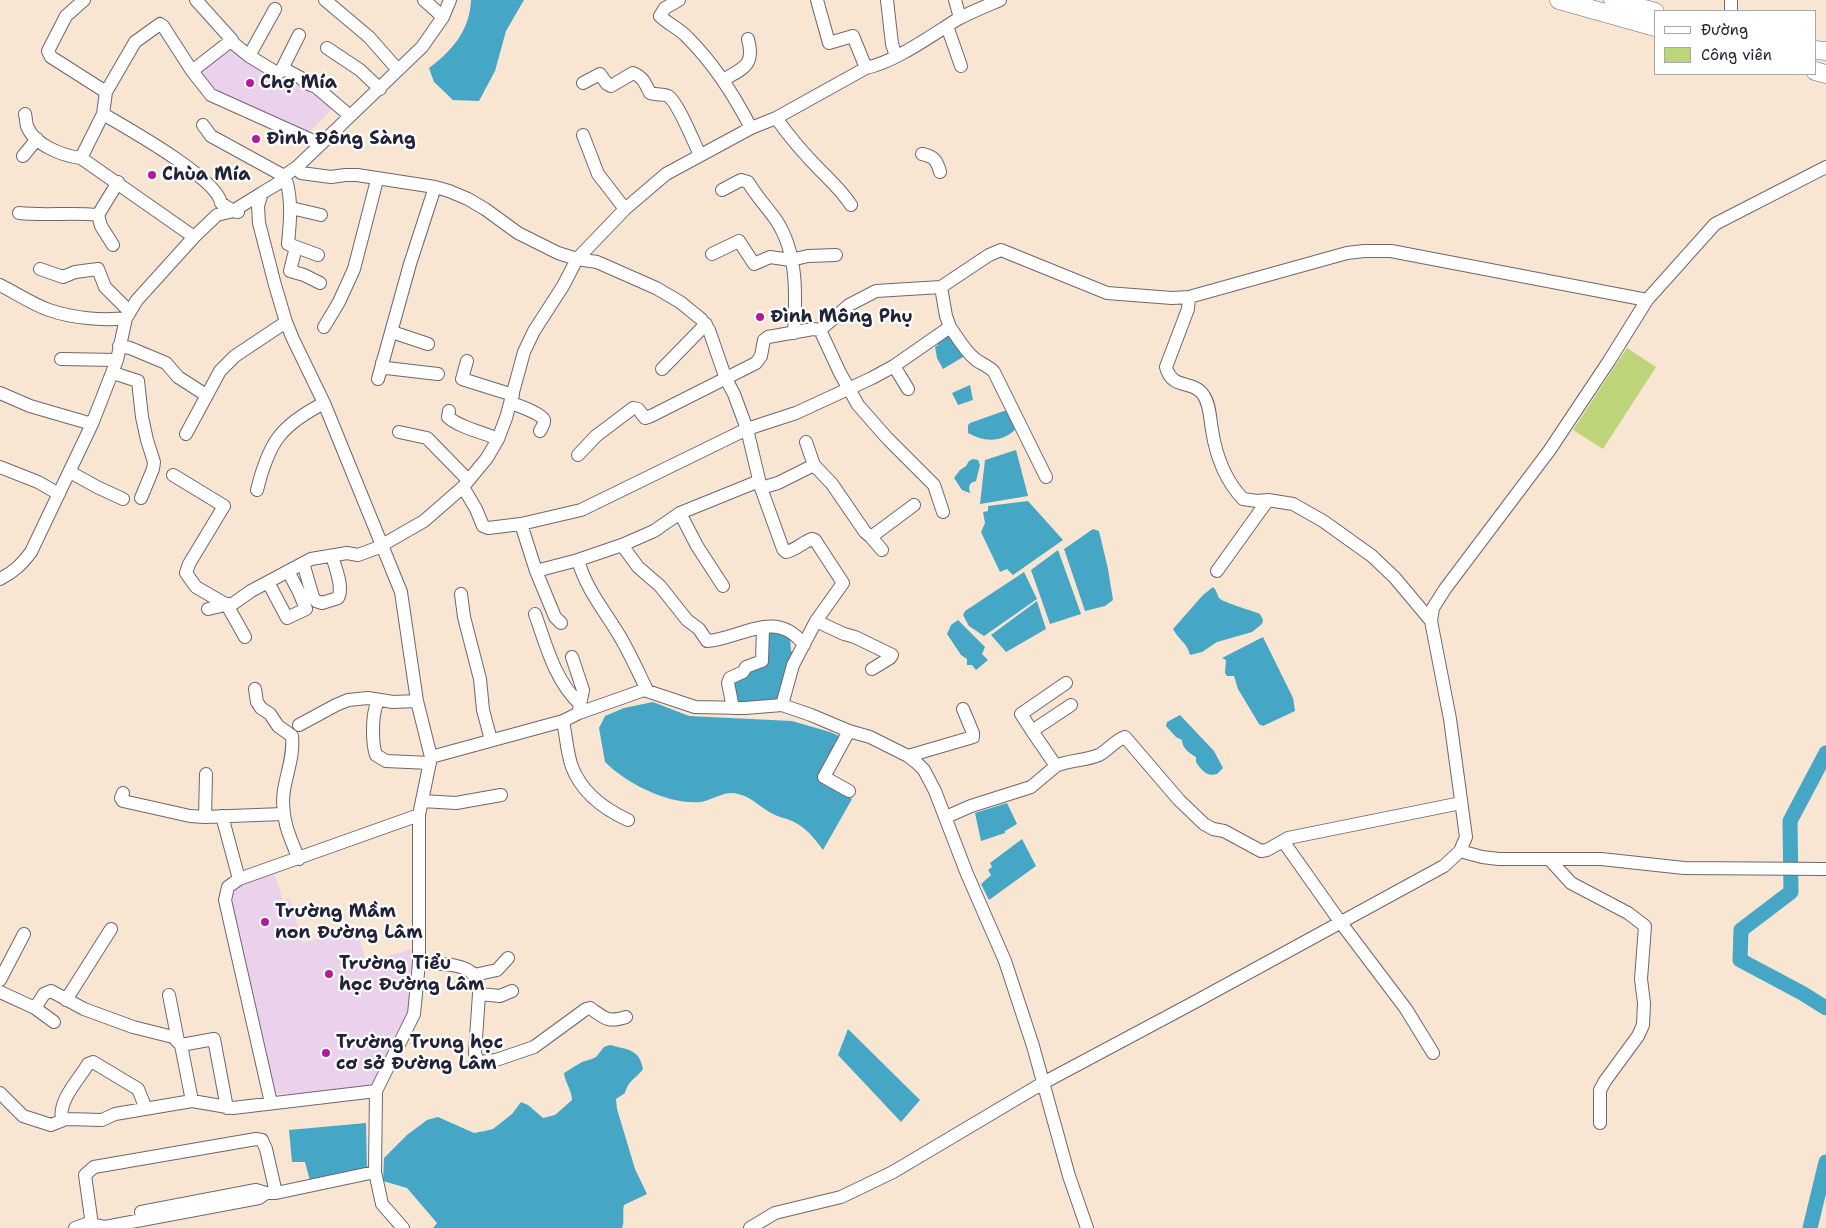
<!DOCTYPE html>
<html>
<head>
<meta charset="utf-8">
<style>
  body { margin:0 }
  #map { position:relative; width:1826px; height:1228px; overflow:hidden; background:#f8e6d2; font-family:"Shantell Sans",sans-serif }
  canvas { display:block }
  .legend { position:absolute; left:1654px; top:10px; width:162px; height:65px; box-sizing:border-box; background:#fff; border:1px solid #a7a7b1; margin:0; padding:6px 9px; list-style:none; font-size:15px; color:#22223b }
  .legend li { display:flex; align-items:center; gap:10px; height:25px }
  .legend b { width:25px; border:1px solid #a7a7b1 }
</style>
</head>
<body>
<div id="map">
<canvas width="1826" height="1228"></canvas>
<ul class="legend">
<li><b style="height:6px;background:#fff"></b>Đường</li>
<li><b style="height:14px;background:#bed478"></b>Công viên</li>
</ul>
</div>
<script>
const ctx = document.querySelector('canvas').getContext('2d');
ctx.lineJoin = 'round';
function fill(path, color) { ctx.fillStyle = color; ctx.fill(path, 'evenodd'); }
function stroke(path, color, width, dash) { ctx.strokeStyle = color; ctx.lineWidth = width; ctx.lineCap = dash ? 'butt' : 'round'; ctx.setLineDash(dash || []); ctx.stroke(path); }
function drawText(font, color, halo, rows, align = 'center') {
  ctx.font = font + ' "Shantell Sans",sans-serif'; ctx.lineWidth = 4.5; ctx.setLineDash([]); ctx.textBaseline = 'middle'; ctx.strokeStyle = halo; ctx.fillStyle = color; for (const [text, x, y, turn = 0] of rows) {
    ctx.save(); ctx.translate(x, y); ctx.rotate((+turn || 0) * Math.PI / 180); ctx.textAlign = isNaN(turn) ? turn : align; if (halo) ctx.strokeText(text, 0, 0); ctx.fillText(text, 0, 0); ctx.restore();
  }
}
const built = new Path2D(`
  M231,45L242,55L335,106L304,137L216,97L197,69Z
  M273,870L283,901L290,899L303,943L356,927L366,962L413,949L414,986L410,1013L380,1071L369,1088L321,1093L271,1094L227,899L230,888Z`);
const green = new Path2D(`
  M1627,348L1656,367L1603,449L1573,430Z`);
const water = new Path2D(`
  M471,0H524L506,31L495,71L479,101L453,100L434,82L429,68C452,51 470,30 471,0Z
  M948,334L963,357L943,369L937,358L935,347L938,345L936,342Z
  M970,385L973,400L958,405L952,393Z
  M1004,411H1009C1011,415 1015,421 1015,426C1016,431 1011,433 1008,435C994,443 981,440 968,433V425L970,423Z
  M1016,450L1028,496L980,504L985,460Z
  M973,459L978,460L980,465L976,481L971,483L969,487L970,493L962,490L954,478L960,470L966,466L969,461Z
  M1028,501L1063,540L1013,575L1007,569L1000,572L981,532L985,523L983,512L988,511V506Z
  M1093,529L1099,531L1108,569L1113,600L1105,606L1085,611L1064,549Z
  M1058,550L1081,614L1050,624L1031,570Z
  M1024,572L1037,599L984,636L969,626L963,615L965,611Z
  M1213,587C1217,591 1217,594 1219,598C1222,602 1253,611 1260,614L1263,620L1262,624L1252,632L1217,642L1202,652L1190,655C1188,644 1178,639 1173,629L1203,595Z
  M1037,601L1046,629L1006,652L991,635Z
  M958,620L985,647L982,654L988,660L976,670L972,665H967V659L961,655L947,634L951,625Z
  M764,633H779L790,637L791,651L794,652L778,704L735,705L730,681L766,663Z
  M1263,637L1293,698L1295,711L1263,726L1259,724L1238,689L1234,676H1227L1225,673L1226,660L1222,658Z
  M653,702L689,716L792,721L830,732L839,736L819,779L852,799L823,850C814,838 806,827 792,821C785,818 778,817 771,813C760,807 750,796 738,794C724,790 714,800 701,802C669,805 627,784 605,762L599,728L605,716L624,708Z
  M1180,715L1214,751L1223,768L1217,774C1207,777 1201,770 1196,762V757C1189,753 1182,748 1182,740L1176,737L1166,726L1167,722Z
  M1007,803L1017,824L1005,831V833L981,841L975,813Z
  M1022,839L1036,866L989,900L981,884L991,875L988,870L992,867L990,863Z
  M848,1029L920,1100L901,1122L838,1055Z
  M610,1045C627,1050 639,1048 643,1069C636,1079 629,1079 625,1093L616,1099L617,1109L635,1169L647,1194L624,1205C622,1212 625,1222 622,1228H433L437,1223L407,1188L383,1181L384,1158L407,1135L427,1120L438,1117L474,1133L485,1131L493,1129L512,1114L521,1102L528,1105L543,1118L555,1115L572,1100C572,1090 565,1083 564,1073L582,1062L592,1059L596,1057L604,1047Z
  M366,1123L367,1171L310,1181L305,1162H292L289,1130Z`);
const river = new Path2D(`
  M1826,753L1790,821L1791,892L1741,930L1740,960L1802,993L1826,1008
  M1810,1228L1826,1162`);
const minor = new Path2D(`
  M84,0L66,16L48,51L51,57L106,92
  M196,0L232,40
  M325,0L369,37L398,70
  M424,0L443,17
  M679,0L665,8L660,16C668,24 680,29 688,38C714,64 734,95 751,128
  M817,0L829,43L853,36L866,68
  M887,0L892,44L896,56
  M955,0L960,18
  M1731,0V11
  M947,26L961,66
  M327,48L360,70L380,89
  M249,56L275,9
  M192,71L211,95L320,144
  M281,71L299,35
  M723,80C744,68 755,65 748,39
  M583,83L600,74L607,84L611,86L633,73C643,77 645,83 650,93C656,95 666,94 668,96C678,102 694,143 700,155
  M25,114C26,118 26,122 27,126C34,145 63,156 81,158L194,237
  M103,114C127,128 217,178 221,203L233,211L238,212
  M776,118C789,136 804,154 820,170C831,181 842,191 851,205
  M203,125L211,136L284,176
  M583,135L598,174L625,209
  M922,154C933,156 937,160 940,172
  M23,156L37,139
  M81,158L103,114L106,92L135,42L160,24L163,26L192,71L232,40L233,43L249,56L277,73L280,72L284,69L301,78L306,83L316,87L349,115
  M297,167L301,173L331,177L345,175H357L435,187L449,191L468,199L485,209L518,233L558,253L577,259L597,262L656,288L680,302L701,319L709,330L726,379L734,394L747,429L761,488L783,549L786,552C796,550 803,542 812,539L815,540L843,583L816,621L793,665L782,705
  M282,181L287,183C292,204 290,223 288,244L318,255
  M722,190L741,180L748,182C756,196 767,207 776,220C798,253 796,295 794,333
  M291,208L321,215
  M19,213C46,216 72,212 98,215
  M113,245L101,226L98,215L118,182
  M296,247L290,271L304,275L320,283
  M712,254L739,241L754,264L770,257L791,260L808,256L836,255
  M40,269L63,277L75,272L98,269L105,287L130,312
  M0,285C16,293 32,304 49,310C72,318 102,321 126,318
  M1189,297L1188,309L1166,367C1172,391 1194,379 1204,396C1210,405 1210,419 1212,430C1216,456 1225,480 1243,499L1257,501L1268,500L1293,504L1323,521L1372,556L1395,578L1431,621
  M324,327L339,302L354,269L377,180
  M950,327C958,338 964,350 975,359C981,364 989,366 994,372L1046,477
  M820,330L840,373L858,405L887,438L934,485L943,512
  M392,332L428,344
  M119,346L130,348L166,363L178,377L206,395
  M61,359L117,360
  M467,361L462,379L513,395
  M382,363L386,368L438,374
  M894,366L908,389
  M662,369L706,324
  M113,373L138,381L142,417L147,440L154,462L153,469L141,498
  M378,379L410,264L435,187
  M0,393L30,406L92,424
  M511,403C517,405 542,414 544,420C545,423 541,429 540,431
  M449,411L448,417C458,427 485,433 498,439
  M399,432L427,438L468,480
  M186,434L220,371L235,356L286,322
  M806,442L814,465
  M578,455L596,436L633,408L638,409L645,418L651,416L756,363L761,356L764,340L768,337L813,329L820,330L849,305L876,291L941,287L989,255L1001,250L1107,293L1172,298L1189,297L1347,253L1364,251H1391L1647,300L1715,224L1826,167
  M0,467L38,482L59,494
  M70,472L97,487L123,499
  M173,475L224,506L189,564L186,573L196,587L227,605L245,637
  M463,487L476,509L483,526L488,528L521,524L581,510L747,429L796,413L872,378L894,366L950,327L946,316L941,287
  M761,488L778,483L814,465L832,484L865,532L871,537L914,505
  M257,490C269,442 280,426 324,403
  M680,513L697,546L723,586
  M521,524L536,571L578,560
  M871,537L882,550
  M622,545L638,567L660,586L687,620L699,629L707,641C741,639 776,607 804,645
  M303,563L313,597L316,601L322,603L338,598C344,587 335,567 332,556
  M536,571L555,617L561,623
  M1217,571L1268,500
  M0,579C14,572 22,564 31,552L92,424L117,360L126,318L137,300L194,237L217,215L233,211L262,193
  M268,582L287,618L306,609L299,592L288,571
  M461,594L464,617L480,679L483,710L491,740
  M208,609L234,603L251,591L311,559L347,553L358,555L377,548L424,521L463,487L487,458L498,439L506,418L524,352L534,331L563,286L577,259L625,209L666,174L751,128L776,118L866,68C895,62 932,35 958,19C971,12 986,6 1000,0
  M535,614C546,645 555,681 580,704
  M816,621L844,634L855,637L892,655L890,658L872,669
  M572,657L583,690L579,710
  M255,689L257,702L261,708L270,714L278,726L292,736C294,755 287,772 284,790C280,816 289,836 299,859
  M647,690C638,672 630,653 619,635C604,610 586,589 578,560L622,545L654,531L680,513L759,481
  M380,700C371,706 372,744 376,755L386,761L430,763
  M733,708L728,683L730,678L743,672L746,667L762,661L763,628
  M563,721C566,736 567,753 572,767C582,793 604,809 628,820
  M299,725L336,705L348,700L368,698L393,702L417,701
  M849,731L824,777L849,791
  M1032,731L1021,714L1066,683
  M908,756L973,737V733L963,709
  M431,757L563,721L579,713L644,690L695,707L745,708L782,705L811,715L849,731L870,737L908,756L917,763L924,770L935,791L967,874L1005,961L1033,1046L1069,1176L1087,1228
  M1056,766C1069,760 1085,761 1099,755C1109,750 1115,740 1125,737L1179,800L1204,824L1213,829L1224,831L1261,851L1267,850L1288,838L1461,803
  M123,793L121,798L123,801L190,816L205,817L283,814
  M422,801L456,803L501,795
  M222,816L239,879
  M205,817L206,774
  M946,817L971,806L1031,787L1056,766L1032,731L1071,705
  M1283,841L1341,923L1406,1009L1433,1053
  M1460,851L1482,857L1499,859H1601L1684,868L1826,869
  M1550,860L1571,883L1628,913L1645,926L1641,979L1644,1003L1643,1025L1638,1036L1605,1081L1600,1090V1123
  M419,963C433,964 464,962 474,975C477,979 479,989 479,994L500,996L512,991
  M474,975L497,970L508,958
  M0,980L24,934
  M0,992L35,1008L44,994L51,991L84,1009L133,1027L173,1037L181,1045L192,1101
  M479,994L475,1053L477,1060L480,1062L496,1060L534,1047L586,1009L590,1008C605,1018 607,1023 626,1017
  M169,995L178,1041
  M66,1000L111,929
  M35,1008L54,1022
  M181,1045L214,1039L227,1108
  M0,1093L23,1116L51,1125L66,1119L102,1120L115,1114L192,1101L233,1108L376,1091
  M271,1103L225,900L228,887L239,879L419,815
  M62,1120C58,1100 78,1081 88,1064L93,1062L138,1089L146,1109
  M266,1193L259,1198L105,1227L96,1225L95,1227L92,1225L85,1175L94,1167L256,1139L262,1140L266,1149L276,1193
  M141,1212L256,1190L266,1193H276L375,1172
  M75,1228L92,1222
  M403,1228L382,1204L375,1172L376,1091L414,1014L419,963V815L431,757L417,701L401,592L324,403L293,339L286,322L275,285L259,223L258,206L262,193L282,181L284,176L297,167L422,47L443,17L450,0
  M750,1228L775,1213L841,1197L893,1172L1043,1083L1193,1003L1444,866L1460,851L1466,837L1450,719L1431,621L1433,608L1445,589L1549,451L1609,361L1647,300`);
const highway = new Path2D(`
  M1559,0L1655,27
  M1613,0L1655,12
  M1815,50L1826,51
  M1815,71L1826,74`);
const markers = [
  [250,83,5,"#b5179e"],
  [256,139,5,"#b5179e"],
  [152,175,5,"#b5179e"],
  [760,317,5,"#b5179e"],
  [265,922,5,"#b5179e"],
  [329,974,5,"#b5179e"],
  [326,1053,5,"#b5179e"]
];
const poiNames = [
  ["Chợ Mía",260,83],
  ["Đình Đông Sàng",266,139],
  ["Chùa Mía",162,175],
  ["Đình Mông Phụ",770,317],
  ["Trường Mầm",275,912],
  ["non Đường Lâm",275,933],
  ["Trường Tiểu",339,964],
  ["học Đường Lâm",339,985],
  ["Trường Trung học",336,1043],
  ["cơ sở Đường Lâm",336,1064]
];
fill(built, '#ead1ec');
fill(green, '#bed478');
fill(water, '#45a6c5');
stroke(river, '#45a6c5', 15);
stroke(minor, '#6d6770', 14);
stroke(highway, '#6d6770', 19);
stroke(minor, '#fff', 12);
stroke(highway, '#fff', 18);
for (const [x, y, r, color] of markers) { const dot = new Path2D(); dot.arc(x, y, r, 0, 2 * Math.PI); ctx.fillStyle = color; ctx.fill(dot); stroke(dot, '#fff', 2); }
drawText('bold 18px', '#22223b', '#fff', poiNames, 'left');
</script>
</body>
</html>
